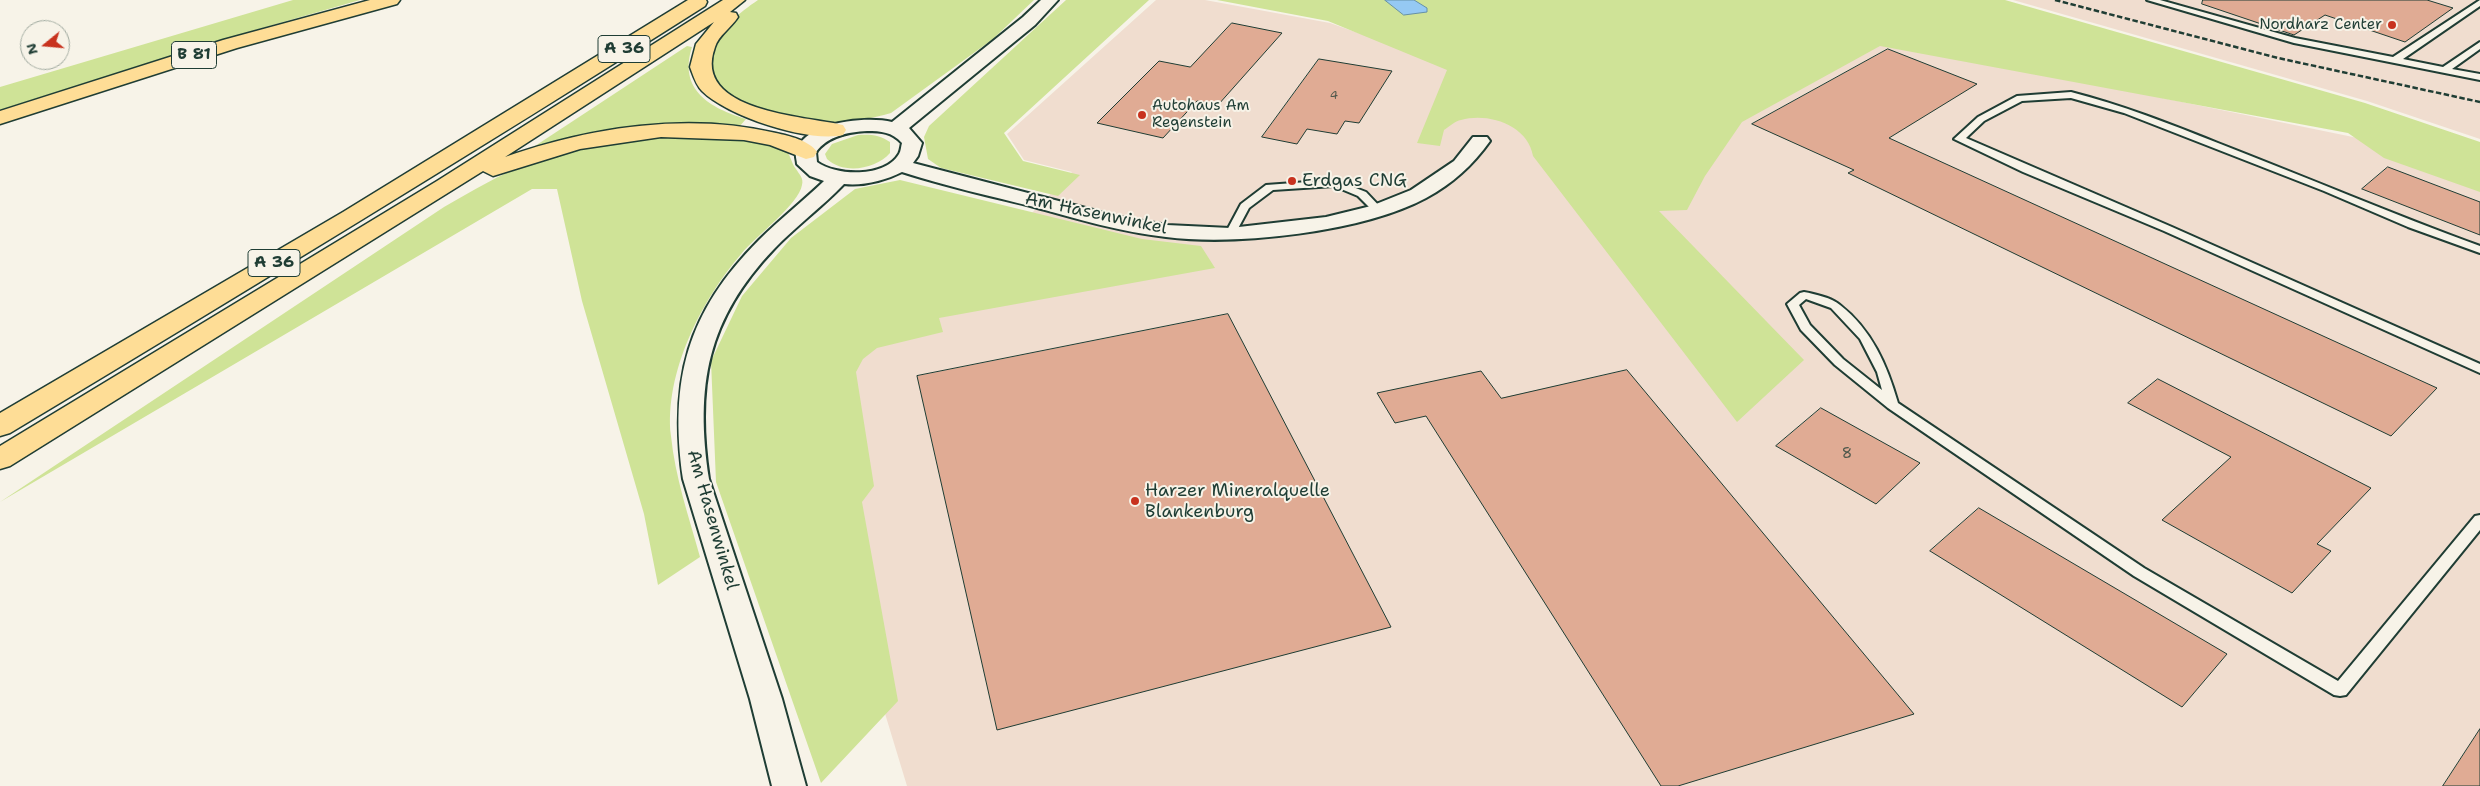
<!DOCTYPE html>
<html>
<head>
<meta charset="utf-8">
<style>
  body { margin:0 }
  #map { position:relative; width:2480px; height:786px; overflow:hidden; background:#f7f3e8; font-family:"Shantell Sans",sans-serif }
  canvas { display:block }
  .north { position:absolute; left:20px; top:20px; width:50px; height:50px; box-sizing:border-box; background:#f7f3e8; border:1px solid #a1aaa0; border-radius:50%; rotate:253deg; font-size:14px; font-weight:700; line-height:20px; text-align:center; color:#1f3d34 }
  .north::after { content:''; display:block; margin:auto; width:18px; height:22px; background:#c8321e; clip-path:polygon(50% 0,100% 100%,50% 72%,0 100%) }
</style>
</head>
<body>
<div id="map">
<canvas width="2480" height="786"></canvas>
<div class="north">N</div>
</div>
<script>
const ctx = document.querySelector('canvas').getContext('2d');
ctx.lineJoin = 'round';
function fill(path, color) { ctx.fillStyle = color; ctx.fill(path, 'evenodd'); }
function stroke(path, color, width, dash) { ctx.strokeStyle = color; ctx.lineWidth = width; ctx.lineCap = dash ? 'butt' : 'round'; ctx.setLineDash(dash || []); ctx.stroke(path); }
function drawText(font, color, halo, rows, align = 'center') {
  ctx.font = font + ' "Shantell Sans",sans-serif'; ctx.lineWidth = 4; ctx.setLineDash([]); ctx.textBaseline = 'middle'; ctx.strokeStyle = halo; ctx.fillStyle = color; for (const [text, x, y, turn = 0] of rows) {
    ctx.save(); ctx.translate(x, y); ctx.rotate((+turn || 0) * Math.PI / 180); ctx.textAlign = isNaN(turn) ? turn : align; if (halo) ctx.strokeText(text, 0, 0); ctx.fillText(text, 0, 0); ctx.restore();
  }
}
const built = new Path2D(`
  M1156,0H1205L1330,23L1384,42L1875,39L2431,153L2480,167V786H907L812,473L840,280L1025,220L1072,172L1024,160L1007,134Z
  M2013,0H2480V139L2367,101Z`);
const green = new Path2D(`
  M293,0H360L217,41L0,110V87Z
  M758,0H1034L993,39L891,113C870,119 841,125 819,123C808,122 797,118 786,116C769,112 749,109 735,100C681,65 721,25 758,0Z
  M1066,0H1149L1004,133L1023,161L1080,175L1058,196L941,168L928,159L924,137L929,126Z
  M1217,0H2005L2365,103L2480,142V192L2384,158L2348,133L1880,46L1742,122L1705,176L1687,210L1659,211L1804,360L1737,422L1533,156C1528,125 1488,112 1461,120C1455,121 1449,127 1444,130L1440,146L1417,143L1447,70L1328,21Z
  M687,46L692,47C678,90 710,108 746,119L739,127C672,119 604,125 540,147L535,146Z
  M858,135C870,134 880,135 890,142V153C876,169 844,175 827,159L825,154L832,144Z
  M677,136C697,137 771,138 785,149C791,155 791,163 796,169C799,174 804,178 802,185C799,204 755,237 742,253C702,299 664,373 671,436C675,477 689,517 700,557L658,585L644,514L582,301L557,189H532L0,502L444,207C472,191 500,174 530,163C578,146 626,139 677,136Z
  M900,180L1142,239L1201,246L1215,268L939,318L943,332L877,348L863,359L856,372L874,486L862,502L898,701L821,783L716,482L711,361L742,296L791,238L855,189Z`);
const water = new Path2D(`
  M1385,0H1414L1427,8V12L1404,15Z`);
const building = new Path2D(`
  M2203,0H2427L2453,8L2405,42L2325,15L2294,35L2202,4Z
  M1232,23L1282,33L1218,105L1197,101L1163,138L1097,123L1159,61L1190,67Z
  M1888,49L1977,84L1889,138L2437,388L2391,436L1848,173L1854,170L1752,124Z
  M1319,59L1392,71L1359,123L1345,121L1337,134L1307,129L1297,144L1262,137Z
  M2388,167L2480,202V235L2362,189Z
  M1228,314L1391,627L997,730L917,376Z
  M1627,370L1914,714L1678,786H1661L1426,416L1395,423L1377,393L1481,371L1501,398Z
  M2158,379L2371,488L2317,544L2331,551L2292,593L2162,520L2231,457L2128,403Z
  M1821,408L1920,463L1876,504L1776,446Z
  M1979,508L2227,654L2182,707L1930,551Z
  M2480,729V786H2443Z`);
const lane = new Path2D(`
  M2147,0H2160L2295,38L2393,57L2480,0V6L2403,59L2443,67L2480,42V49L2452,69L2480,74V80L2294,43Z
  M2071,92C2122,105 2170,124 2218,143C2306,177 2392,214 2480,246V253L2408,227L2324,191L2124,113L2071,98L2022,101L1984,121L1966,138L2172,227L2480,364V373L2164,231L2023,172L1954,139L1978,117L2017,96Z
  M1335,180L1366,192L1383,210L1378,213L1374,212L1358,196L1334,186L1273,190L1249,208L1234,236L1230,237L1225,234L1241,204L1266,185Z
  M1804,292C1815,294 1832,298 1840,305C1872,330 1887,365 1898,403L2144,568L2338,681L2475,516L2480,515V530L2346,695L2340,696L2334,695L2134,576L1888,408L1835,365L1801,330L1787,304L1800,293ZM1806,299L1831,308L1860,339L1877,372L1882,390L1843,359L1810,325L1799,305Z`);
const street = new Path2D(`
  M1041,0H1058L1035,25L909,128L922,143L918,156L913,163L1120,217L1167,225L1230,228L1326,217L1371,206L1411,190L1454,161L1473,137H1487L1490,141C1473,165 1452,184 1426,198C1363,232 1237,246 1166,237C1121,232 1077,219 1034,207C990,196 945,186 902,172C884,181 863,186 844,184C822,207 796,226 774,249C707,319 695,386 709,479L782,699L806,786H772L750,699L683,479C669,380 687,312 759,240C780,219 803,201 824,181L810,176L797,164C797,161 795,155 796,152C804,121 868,116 892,122L1023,17ZM867,131C881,131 892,132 902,143C901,146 901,151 899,154C885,178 836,176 817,162L816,152C828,136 848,132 867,131Z`);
const primary = new Path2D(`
  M370,0H400L397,4L237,48L0,124V111L223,40Z`);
const highway = new Path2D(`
  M688,0H706L707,2L705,6C475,152 243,293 10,433L0,436V413L343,212Z
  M723,0H745L730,12L736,13L738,17C732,27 718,36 715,47C691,112 805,116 843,125L846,130L843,135C808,143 727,116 702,91C696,85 693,75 690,67L696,44L714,22L505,157C590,127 688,112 776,133C789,136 809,140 817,152L814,157L806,159L770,145L744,140L661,137L580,149L493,176L483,171L10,466L0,469V446L437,181Z`);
const rail = new Path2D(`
  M2055,0L2278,58L2480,102`);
const markers = [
  [2392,25,5,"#c8321e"],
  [1142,115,5,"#c8321e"],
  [1292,181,5,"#c8321e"],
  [1135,501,5,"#c8321e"]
];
const farNumbernames = [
  ["4",1334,96]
];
const farPoinames = [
  ["Nordharz Center",2382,25],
  ["Autohaus Am",1152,106,"left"],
  ["Regenstein",1152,123,"left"]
];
const numberNames = [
  ["8",1847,454]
];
const shields = [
  [624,49,52],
  [194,55,45],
  [274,263,52]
];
const shieldNames = [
  ["A 36",624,49],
  ["B 81",194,55],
  ["A 36",274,263]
];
const poiNames = [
  ["Erdgas CNG",1302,181],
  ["Harzer Mineralquelle",1145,491],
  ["Blankenburg",1145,512]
];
const streetNames = [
  ["Am Hasenwinkel",1096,214,12],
  ["Am Hasenwinkel",712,520,74]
];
fill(built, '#f0ddcf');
fill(green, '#cfe397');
fill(water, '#95c9f3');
stroke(water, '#6691a7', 1);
fill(building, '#e0ab94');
stroke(building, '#1f3d34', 1);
stroke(lane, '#1f3d34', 4);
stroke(street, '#1f3d34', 4);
stroke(primary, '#1f3d34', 3);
stroke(highway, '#1f3d34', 3);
fill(lane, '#f7f3e8');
fill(street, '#f7f3e8');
fill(primary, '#fedd96');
fill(highway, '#fedd96');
stroke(rail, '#1f3d34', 2.5, [5.5, 2.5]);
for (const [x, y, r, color] of markers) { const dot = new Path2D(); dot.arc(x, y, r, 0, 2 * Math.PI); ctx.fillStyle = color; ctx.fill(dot); stroke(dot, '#f7f3e8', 2); }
drawText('12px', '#4f584c', null, farNumbernames);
drawText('15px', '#1f3d34', '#f7f3e8', farPoinames, 'right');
drawText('15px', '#4f584c', null, numberNames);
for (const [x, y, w] of shields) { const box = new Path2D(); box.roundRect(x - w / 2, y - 13.5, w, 27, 4); ctx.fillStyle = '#f7f3e8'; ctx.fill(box); stroke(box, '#1f3d34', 1); }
drawText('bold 16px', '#1f3d34', null, shieldNames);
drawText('18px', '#1f3d34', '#f7f3e8', poiNames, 'left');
drawText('18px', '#1f3d34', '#f7f3e8', streetNames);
</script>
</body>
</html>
